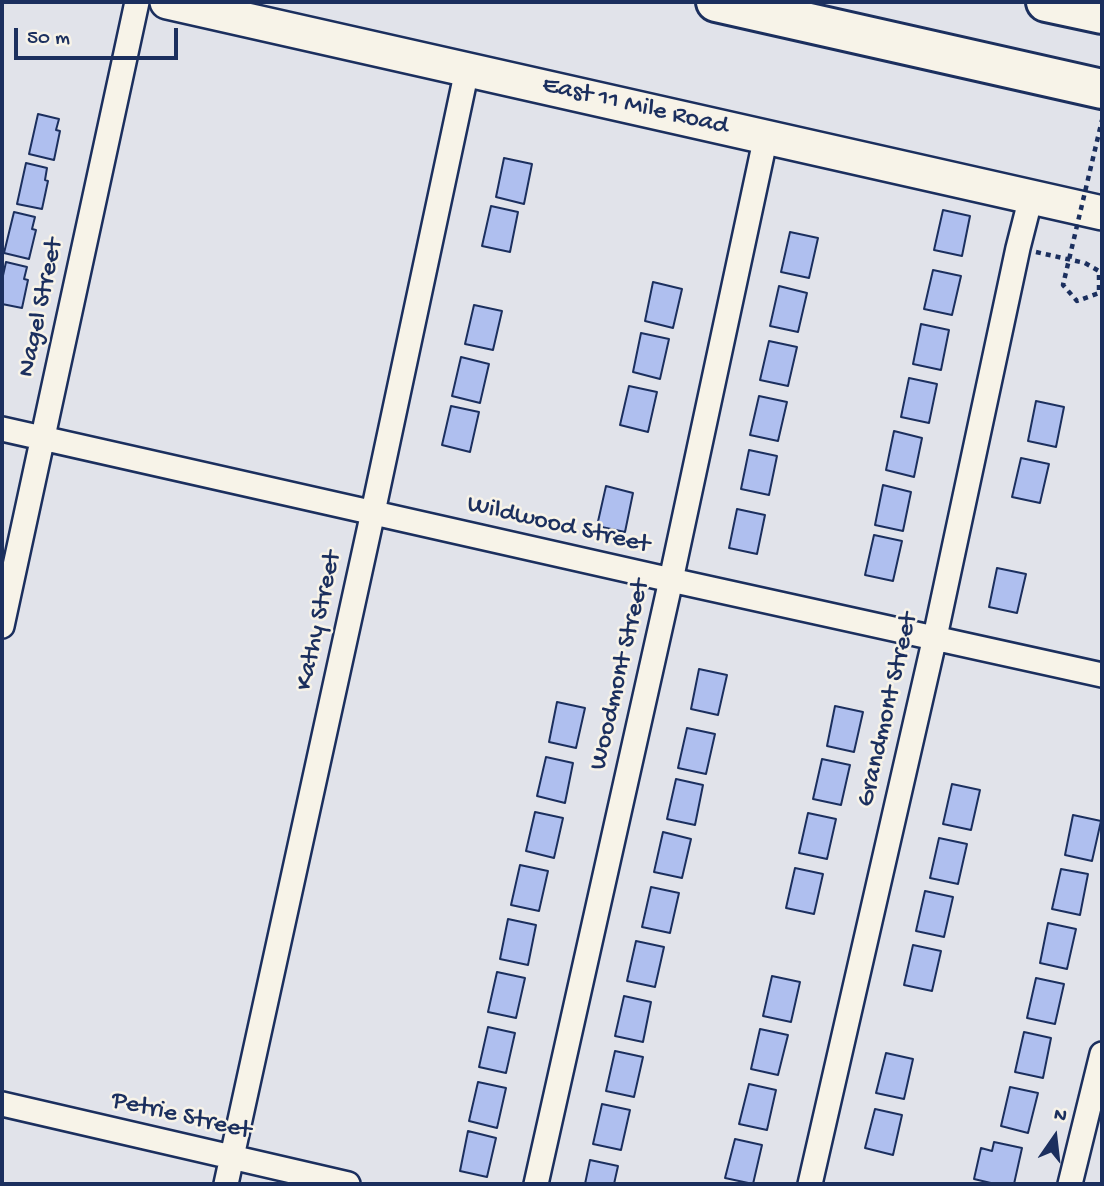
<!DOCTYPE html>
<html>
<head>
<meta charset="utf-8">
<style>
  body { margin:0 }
  #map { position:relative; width:1104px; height:1186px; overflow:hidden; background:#e1e3ea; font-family:"Gochi Hand",sans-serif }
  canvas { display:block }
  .frame { position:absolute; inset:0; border:4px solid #1b2f5e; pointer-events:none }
  .north { position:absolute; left:1020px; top:1102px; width:70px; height:70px; -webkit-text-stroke:5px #f7f3e8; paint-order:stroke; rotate:14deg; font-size:19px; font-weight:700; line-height:28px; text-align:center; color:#1b2f5e }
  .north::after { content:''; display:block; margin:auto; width:24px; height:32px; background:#1b2f5e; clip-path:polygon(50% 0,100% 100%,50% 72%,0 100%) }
  .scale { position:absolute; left:14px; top:28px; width:164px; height:32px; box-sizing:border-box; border:4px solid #1b2f5e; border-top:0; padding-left:9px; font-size:21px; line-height:24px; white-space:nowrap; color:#1b2f5e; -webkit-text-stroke:5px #f7f3e8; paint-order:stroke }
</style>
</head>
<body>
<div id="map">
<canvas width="1104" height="1186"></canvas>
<div class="frame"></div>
<div class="north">N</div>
<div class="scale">50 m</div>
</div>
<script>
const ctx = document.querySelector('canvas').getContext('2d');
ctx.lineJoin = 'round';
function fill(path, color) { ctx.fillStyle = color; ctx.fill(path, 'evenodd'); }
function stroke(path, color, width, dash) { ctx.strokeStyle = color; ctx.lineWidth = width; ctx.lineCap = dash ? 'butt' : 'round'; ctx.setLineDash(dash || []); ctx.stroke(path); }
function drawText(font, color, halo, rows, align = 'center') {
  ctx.font = font + ' "Gochi Hand",sans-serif'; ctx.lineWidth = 5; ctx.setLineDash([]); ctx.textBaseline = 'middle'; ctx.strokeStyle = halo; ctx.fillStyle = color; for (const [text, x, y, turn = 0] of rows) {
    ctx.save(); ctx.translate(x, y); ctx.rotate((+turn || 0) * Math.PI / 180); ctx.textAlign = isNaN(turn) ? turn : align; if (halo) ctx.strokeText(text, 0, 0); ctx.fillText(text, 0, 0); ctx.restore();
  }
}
const building = new Path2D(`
  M38,114L59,119L56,130L60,131L54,160L29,154Z
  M504,158L532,164L524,204L496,197Z
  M26,163L47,168L45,180L48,181L42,209L17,204Z
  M491,206L518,212L510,252L482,246Z
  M943,210L970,216L962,256L934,250Z
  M14,212L35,217L32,229L36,230L29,259L4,253Z
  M790,232L818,238L809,278L781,272Z
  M6,262L27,267L24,279L28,280L22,308L2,304V280Z
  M933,270L961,276L952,315L924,309Z
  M653,282L682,289L673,328L645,321Z
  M779,286L807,293L798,332L770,326Z
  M474,305L502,311L493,350L465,344Z
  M921,324L949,330L941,370L913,364Z
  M641,333L669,339L660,379L633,372Z
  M769,341L797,347L788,386L760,380Z
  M461,357L489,364L480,403L452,396Z
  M909,378L937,384L929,423L901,417Z
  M629,386L657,392L648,432L620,425Z
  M759,396L787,402L778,441L750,435Z
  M1036,401L1064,407L1056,447L1028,441Z
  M451,406L479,412L470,452L442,445Z
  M894,431L922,438L914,477L886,470Z
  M749,450L777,456L769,495L741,489Z
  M1021,458L1049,464L1040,503L1012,497Z
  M883,485L911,492L903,531L875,525Z
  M606,486L633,493L625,532L597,526Z
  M737,509L765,515L757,554L729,548Z
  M874,535L902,541L893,581L865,575Z
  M997,568L1026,574L1017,613L989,607Z
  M699,669L727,675L718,715L691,709Z
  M557,702L585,708L576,748L549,742Z
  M835,706L863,712L854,752L827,746Z
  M687,728L715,734L706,774L678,768Z
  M546,757L573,763L565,803L537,796Z
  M822,759L850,765L841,805L813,799Z
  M676,779L703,785L695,825L667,819Z
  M952,784L980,790L971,830L943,824Z
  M535,812L563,818L554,858L526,851Z
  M808,813L836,819L827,859L799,853Z
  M1073,815L1101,821L1092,861L1065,855Z
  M663,832L691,839L682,878L654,872Z
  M939,838L967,844L958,884L930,878Z
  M520,865L548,871L539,911L511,905Z
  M795,868L823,874L814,914L786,908Z
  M1061,869L1088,874L1080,915L1052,909Z
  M651,887L679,893L670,933L642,927Z
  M925,891L953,897L944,937L916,931Z
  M508,919L536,925L528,965L500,959Z
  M1048,923L1076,929L1067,969L1040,963Z
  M636,941L664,947L655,987L627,981Z
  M913,945L941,951L932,991L904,985Z
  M497,972L525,978L516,1018L488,1012Z
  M772,976L800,982L791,1022L763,1016Z
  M1036,978L1064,984L1055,1024L1027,1018Z
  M624,996L651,1002L643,1042L615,1036Z
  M488,1027L515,1033L506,1073L479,1067Z
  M760,1029L788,1035L778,1075L751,1069Z
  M1024,1032L1051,1038L1043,1078L1015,1072Z
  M615,1051L643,1057L634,1097L606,1091Z
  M886,1053L913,1059L904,1099L876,1093Z
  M478,1082L506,1088L497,1128L469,1121Z
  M749,1084L776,1090L767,1130L739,1124Z
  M1010,1087L1038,1093L1028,1133L1001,1126Z
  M602,1104L630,1110L621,1150L593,1144Z
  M875,1109L902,1115L893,1155L865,1148Z
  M468,1131L496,1138L487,1177L460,1171Z
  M735,1139L762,1145L753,1184L725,1178Z
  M994,1142L1022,1148L1014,1184H995L974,1179L981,1148L992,1151Z
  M590,1160L618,1166L614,1184H585Z`);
const path = new Path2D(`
  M1036,252L1085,263`);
const minor = new Path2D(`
  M2,429L671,580L1102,675
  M2,626L137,2
  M2,1104L348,1184
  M226,1184L373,512L467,70
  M536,1184L671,580L766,136
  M810,1184L935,637L1018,248L1031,197
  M1070,1184L1102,1054`);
const secondary = new Path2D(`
  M167,2L1102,213`);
const motorway = new Path2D(`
  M716,2L1102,89
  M1046,2L1102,14`);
const pathBridge = new Path2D(`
  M1085,263L1099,271V293L1077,301L1063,285L1102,120`);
const streetNames = [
  ["East 11 Mile Road",635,107,13],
  ["Nagel Street",42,308,-78],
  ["Wildwood Street",558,526,13],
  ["Kathy Street",320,621,-78],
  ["Woodmont Street",621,675,-77],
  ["Grandmont Street",889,710,-77],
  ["Petrie Street",181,1117,13]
];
fill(building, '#afbfef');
stroke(building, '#1b2f5e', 2);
stroke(minor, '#1b2f5e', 28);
stroke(secondary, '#1b2f5e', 38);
stroke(motorway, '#1b2f5e', 44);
stroke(path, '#1b2f5e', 4.5, [5, 5]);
stroke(minor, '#f7f3e8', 23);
stroke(secondary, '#f7f3e8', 33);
stroke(motorway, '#f7f3e8', 38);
stroke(pathBridge, '#1b2f5e', 4.5, [5, 5]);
drawText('26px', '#1b2f5e', '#f7f3e8', streetNames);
</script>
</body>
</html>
